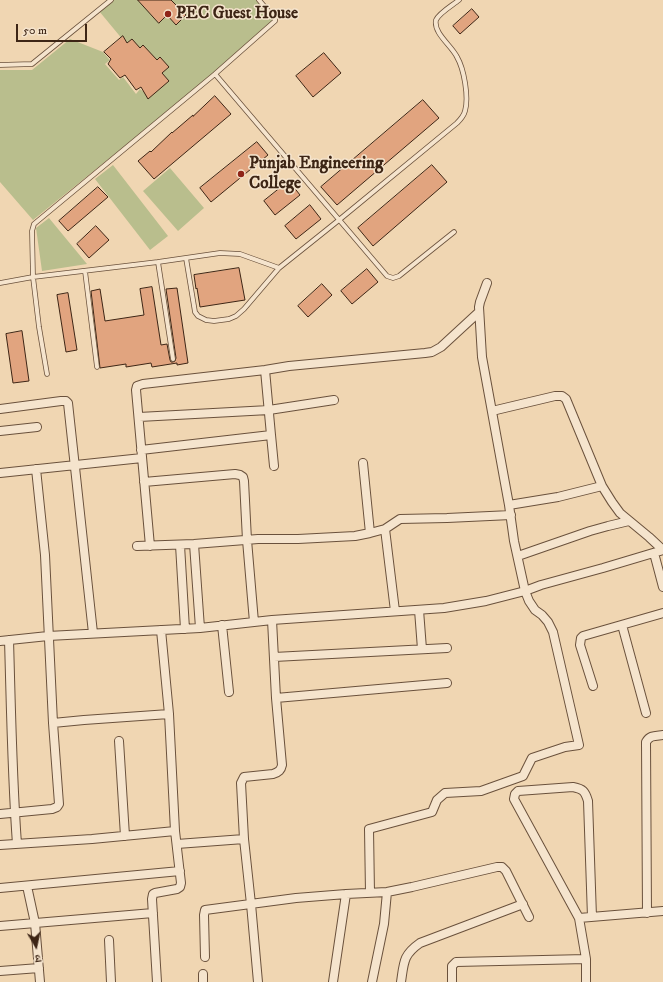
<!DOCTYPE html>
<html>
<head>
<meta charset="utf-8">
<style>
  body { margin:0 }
  #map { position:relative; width:663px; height:982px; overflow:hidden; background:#f0d6b2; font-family:"IM FELL DW Pica","Noto Serif Devanagari",serif }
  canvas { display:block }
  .north { position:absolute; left:16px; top:926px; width:40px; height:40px; -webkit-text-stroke:3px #f5e4cd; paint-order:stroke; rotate:171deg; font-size:11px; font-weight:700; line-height:16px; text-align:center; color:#3d2515 }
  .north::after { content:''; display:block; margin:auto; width:14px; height:18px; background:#3d2515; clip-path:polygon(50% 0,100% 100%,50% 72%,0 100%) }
  .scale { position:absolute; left:16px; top:24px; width:71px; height:18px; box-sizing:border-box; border:2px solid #3d2515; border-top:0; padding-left:5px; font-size:12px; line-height:14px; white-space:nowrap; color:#3d2515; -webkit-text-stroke:3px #f5e4cd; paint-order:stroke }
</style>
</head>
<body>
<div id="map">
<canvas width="663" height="982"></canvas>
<div class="north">उ</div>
<div class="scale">50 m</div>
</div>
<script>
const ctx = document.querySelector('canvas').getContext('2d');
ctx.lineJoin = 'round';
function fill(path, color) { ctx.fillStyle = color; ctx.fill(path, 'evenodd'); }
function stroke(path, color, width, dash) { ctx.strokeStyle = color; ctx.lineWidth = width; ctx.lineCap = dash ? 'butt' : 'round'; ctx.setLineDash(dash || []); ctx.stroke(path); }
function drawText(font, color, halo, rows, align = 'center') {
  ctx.font = font + ' "IM FELL DW Pica",serif'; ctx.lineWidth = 3; ctx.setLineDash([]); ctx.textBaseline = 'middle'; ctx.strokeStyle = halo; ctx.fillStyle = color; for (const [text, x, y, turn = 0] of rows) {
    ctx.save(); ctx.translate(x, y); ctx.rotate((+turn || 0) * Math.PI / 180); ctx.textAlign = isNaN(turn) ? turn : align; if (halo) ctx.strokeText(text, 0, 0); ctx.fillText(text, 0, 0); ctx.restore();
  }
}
const green = new Path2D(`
  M112,0H138L159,22L167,15L176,24L186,15L176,4L171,8L167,0H257L275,20L214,74L33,220L0,182V70H32L70,39L103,52L110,60L105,64L119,80L123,77L136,94L140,89L149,96L161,73L156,62L140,50L128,46L99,11Z
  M113,165L168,236L150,250L95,179Z
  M170,168L204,208L178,231L143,191Z
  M49,218L87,264L42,271L36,228Z`);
const building = new Path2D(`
  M138,0H171L186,15L176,25L167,15L159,23Z
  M472,9L479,17L460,34L453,26Z
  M123,36L127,43L132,39L140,48L143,45L157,60L160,57L169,67L162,73L169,81L148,99L141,87L136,90L125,75L120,78L108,64L111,59L104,52Z
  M324,53L341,73L313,97L296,76Z
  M215,96L231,114L154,179L138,161L150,151L151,152L172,132V133L193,115V116Z
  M423,100L439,118L337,205L321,187Z
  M257,142L268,155L211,202L200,188Z
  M432,165L447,182L373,246L358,228Z
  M289,181L300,195L275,215L264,201Z
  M98,187L108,197L68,231L59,221Z
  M310,205L321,219L296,239L285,226Z
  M96,226L109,240L89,258L77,244Z
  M239,268L245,300L200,307L197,288L196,289L194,275Z
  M367,269L378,282L352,304L341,291Z
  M322,284L332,295L308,317L298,306Z
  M152,287L161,345L167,344L170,360L171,362H173L175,361L176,358L166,289L177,288L188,363L177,365V363L152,367L151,363L126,367V364L100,368L91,291L100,289L105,321L144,315L140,289Z
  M68,293L77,350L66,352L57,295Z
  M22,331L29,381L13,383L6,334Z`);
const service = new Path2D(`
  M0,65L32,64L111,0
  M215,74L387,276L393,278L399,276L454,232
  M186,258L195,312L198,316L206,320L214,321L229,319L236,316L244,309L279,268L339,220L457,123C460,120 464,115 465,111C469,97 464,69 457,57C452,46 433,33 436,20C439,13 453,5 459,0
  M158,262L173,359
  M85,271L97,367
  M0,283L33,277L158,262L220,253L240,254L279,268
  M47,374L39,327L33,277L32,231L34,224L215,74L275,21V19L259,0`);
const minor = new Path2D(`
  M0,409L61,401H66L68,403L93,633
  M492,411L555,396H562L566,399L602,486L612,502L620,513L649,537L663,550
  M139,417L269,410L334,400
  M0,431L37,427
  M271,435L274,466
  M141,450L271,435L265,370
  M363,463L370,533
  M0,473L142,458
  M144,482L235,474L240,475L243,477L244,481L247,540L254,622
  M509,505L558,497L602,486
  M385,529L395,611
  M194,544L200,628
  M180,545L185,629
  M137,546L194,544L258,539H298L355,536L370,533L385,529L400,519L447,518L511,515
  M150,546L136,390L137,386L143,384L265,370L289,366L425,353L432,352L441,347L479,312
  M654,553L663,587
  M518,556L590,531L608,526L629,521
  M419,610L422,649
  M222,625L229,692
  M622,625L646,713
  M9,640C11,708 12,776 17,844
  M0,641L48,636L200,628L272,620L444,608L486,601L525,591L541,585L603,568L663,550
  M274,657L447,648
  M593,686L580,645L581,638L583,636L663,613
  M276,698L447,683
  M53,723L84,720L169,714
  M119,741L125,836
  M0,814L52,809L57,807L59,804L53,723L45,555L36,469
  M244,839L251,904L258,982
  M177,844L244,839L241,783L244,777L273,774C279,772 281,770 282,765L276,698L272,620
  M0,845L92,839L175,831
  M27,886L35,923L40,982
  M0,888L180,871
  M370,893L369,829L432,812L437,800L445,793L481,791L523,776L532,758L565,747L579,745L553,632L548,622L542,615L535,610L529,601L525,591L514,541L509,505L482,357L479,307L480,302L487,283
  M647,913L646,742C650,735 655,736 663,735
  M579,918L514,799L515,794L518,791L573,787C583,789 585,791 588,801L592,917
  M0,926L153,913
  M109,940L111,982
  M205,957L204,915L205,910L296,898L346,894L387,892L412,887L497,867H502L506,871L529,917
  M0,971L39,968
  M203,974V982
  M157,982L152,899L153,894L155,893L177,889L180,887L181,883L175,831L169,714L161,630
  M333,982L346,894
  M372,982L384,924L387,892
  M401,982C404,962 403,955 420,943L523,904
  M452,982V966L456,962L586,959
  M586,982V959L579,918L663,911`);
const markers = [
  [168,14,4,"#8f2418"],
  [241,174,4,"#8f2418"]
];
const poiNames = [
  ["PEC Guest House",176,14],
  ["Punjab Engineering",249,164],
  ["College",249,184]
];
fill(green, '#b9be8d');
fill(building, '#e1a47f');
stroke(building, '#3d2515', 1);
stroke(service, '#6a513c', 5.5);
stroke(minor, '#6a513c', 10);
stroke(service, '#f5e4cd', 4);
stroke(minor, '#f5e4cd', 8);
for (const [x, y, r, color] of markers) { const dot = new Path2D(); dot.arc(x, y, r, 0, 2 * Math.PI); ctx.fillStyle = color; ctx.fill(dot); stroke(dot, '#f5e4cd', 1.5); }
drawText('bold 17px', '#3d2515', '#f5e4cd', poiNames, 'left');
</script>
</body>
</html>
